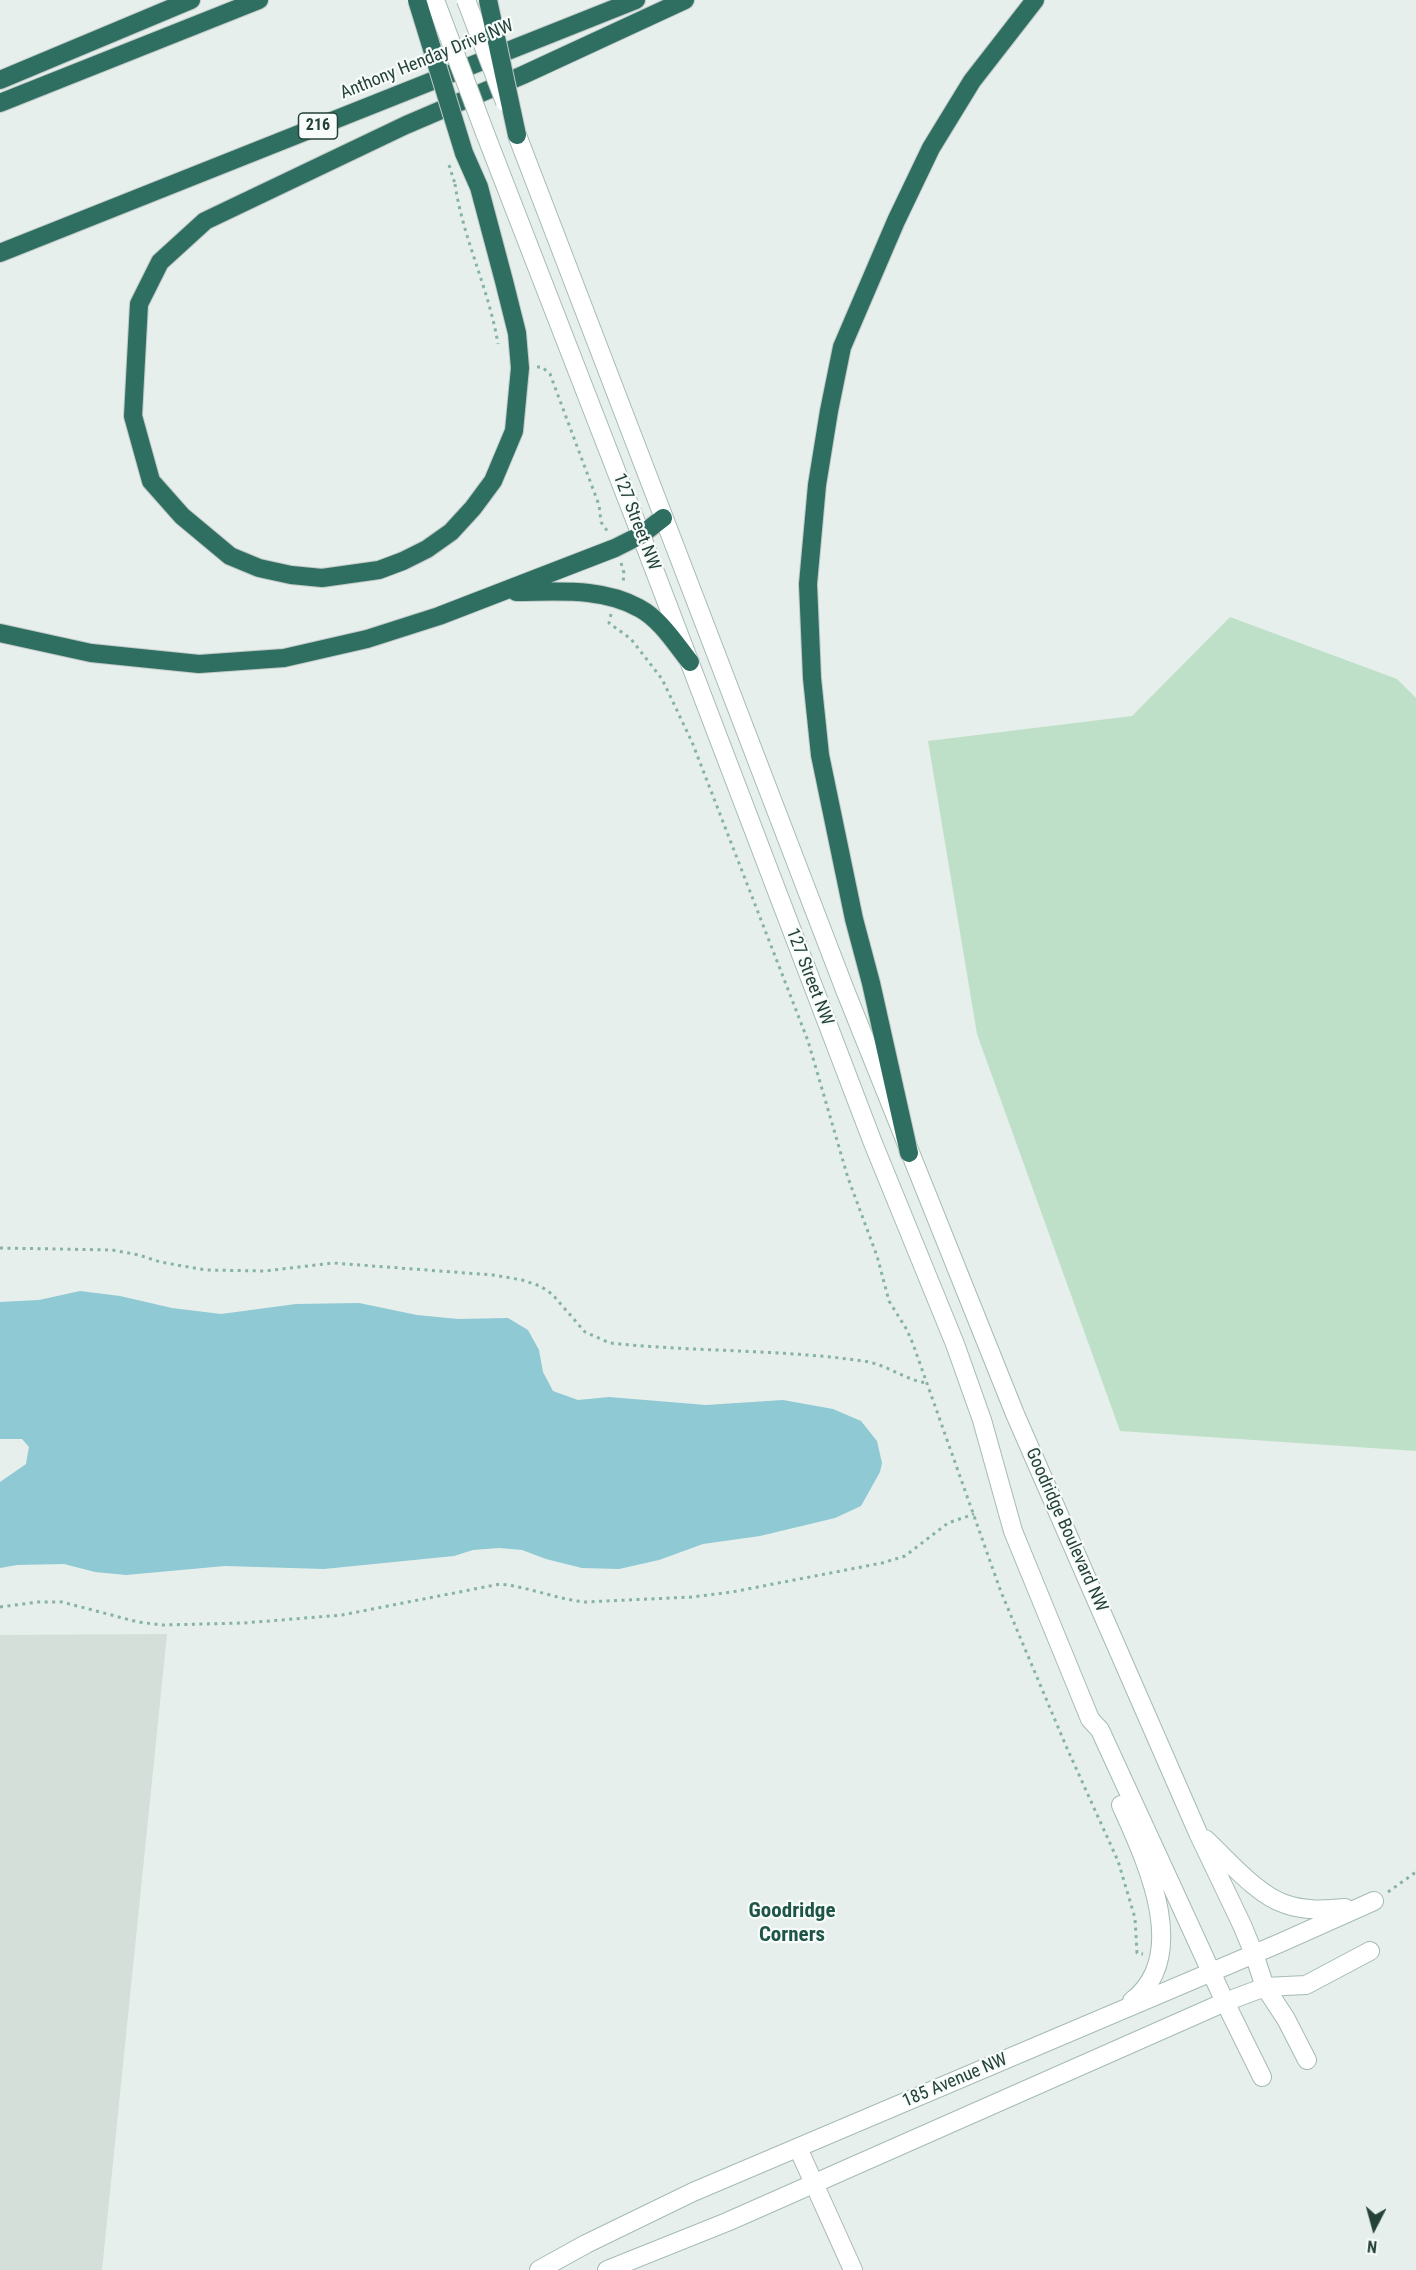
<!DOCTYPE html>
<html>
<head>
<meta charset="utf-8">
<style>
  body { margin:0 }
  #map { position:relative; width:1416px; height:2270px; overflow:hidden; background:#e6efeb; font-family:"Roboto Condensed",sans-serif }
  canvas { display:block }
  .north { position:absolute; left:1344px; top:2198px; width:60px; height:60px; -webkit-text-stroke:4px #f7fbf9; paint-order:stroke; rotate:186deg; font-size:16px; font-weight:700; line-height:24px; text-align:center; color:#24423a }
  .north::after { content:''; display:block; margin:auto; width:21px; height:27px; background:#24423a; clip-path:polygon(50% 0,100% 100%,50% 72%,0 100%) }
</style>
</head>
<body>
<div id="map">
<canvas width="1416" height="2270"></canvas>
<div class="north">N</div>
</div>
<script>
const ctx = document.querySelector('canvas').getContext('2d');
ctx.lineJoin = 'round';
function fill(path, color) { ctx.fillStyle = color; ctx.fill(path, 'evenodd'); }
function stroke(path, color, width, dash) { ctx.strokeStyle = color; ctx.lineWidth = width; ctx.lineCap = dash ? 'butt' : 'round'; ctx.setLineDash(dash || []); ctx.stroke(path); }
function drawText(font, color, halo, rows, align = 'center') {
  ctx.font = font + ' "Roboto Condensed",sans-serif'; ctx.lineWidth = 4.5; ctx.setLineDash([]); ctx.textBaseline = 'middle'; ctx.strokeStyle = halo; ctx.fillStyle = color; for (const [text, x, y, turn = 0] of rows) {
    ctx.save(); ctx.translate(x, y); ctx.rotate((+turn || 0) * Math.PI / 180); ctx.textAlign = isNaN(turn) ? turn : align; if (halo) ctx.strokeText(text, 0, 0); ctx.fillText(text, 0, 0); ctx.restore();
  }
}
const built = new Path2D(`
  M167,1634L102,2270H0V1635Z`);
const green = new Path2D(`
  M1230,617L1397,679L1416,698V1451L1120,1431L977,1034L928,741L1132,716Z`);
const water = new Path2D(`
  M80,1291L120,1296L172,1308L221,1314L296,1304L359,1303L417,1315L458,1319L508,1318L528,1330L539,1350L543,1372L553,1391L578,1400L609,1397L706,1405L783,1400L833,1409L861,1421L877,1441L882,1463L880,1472L861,1506L835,1518L760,1536L703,1544L659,1560L619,1569L582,1568L546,1559L522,1550L499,1548L473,1550L454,1556L324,1569L225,1566L126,1575L95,1572L64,1564L17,1565L0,1568V1482L26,1464L29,1447L22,1439H0V1302L39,1300Z`);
const path = new Path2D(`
  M455,184C463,239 489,289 498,344
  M537,367H542L550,374L599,505L601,522L608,532
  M621,563L624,573L623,583
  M611,614L609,623L631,639L662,679L692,742L808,1041L848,1178L877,1256L889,1301L907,1330L913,1344L1001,1592L1066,1746L1118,1861L1135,1918L1137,1953L1143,1954
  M0,1248L112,1250L139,1255L160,1262L206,1270L265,1271L333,1263L493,1275L522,1280L540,1286L552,1294L585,1332L610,1343C694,1352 779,1349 863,1361C887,1364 904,1380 927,1383
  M0,1607L38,1602H62L138,1622L162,1625L244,1623L342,1615L500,1584C529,1587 556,1599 585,1602L692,1597L732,1592L882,1563L905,1556L948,1523L974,1514
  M1388,1892L1416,1872`);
const street = new Path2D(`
  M798,2148L853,2270`);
const secondary = new Path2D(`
  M485,133L641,535L873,1143L955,1344L982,1420L1013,1531L1090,1719L1100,1730L1224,2000L1262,2077
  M517,135L845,990L1015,1414L1198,1833L1242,1925L1254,1954L1265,1987L1286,2019L1307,2060
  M1121,1805C1145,1859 1192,1955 1132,2001
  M1205,1839C1227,1859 1257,1895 1285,1904C1305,1911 1324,1910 1345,1908
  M539,2270L586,2244L693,2192L1280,1943L1374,1901
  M607,2270L727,2222L1225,2002L1265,1987L1306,1985L1370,1951`);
const highway = new Path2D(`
  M0,80L191,0
  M0,103L259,0
  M464,153L479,187L504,281L517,333L520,368L514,431L493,481L473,508L451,532L427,549L403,561L379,570L322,578L291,575L259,568L230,556L182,516L151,481L133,416L139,304L160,262L205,221L406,125L523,75L685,0
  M0,253L636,0
  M516,592C557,592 601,587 639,608C660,619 675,643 690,662
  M0,633L91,653L199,664L284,658L367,639L439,616L615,548L641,535L663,518
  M909,1153L871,983L854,919L820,755L812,678L808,584L817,485L829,411L842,347L896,221L931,148L972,81L1035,0`);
const pathBridge = new Path2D(`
  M449,165L455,184`);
const secondaryBridge = new Path2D(`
  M435,0L485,133
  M466,0L505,102`);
const highwayBridge = new Path2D(`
  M417,0L464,153
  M488,0L517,135`);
const shields = [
  [318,126,39]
];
const shieldNames = [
  ["216",318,126]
];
const streetNames = [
  ["Anthony Henday Drive NW",427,60,-22],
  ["127 Street NW",636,522,69],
  ["127 Street NW",809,977,69],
  ["Goodridge Boulevard NW",1066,1530,66],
  ["185 Avenue NW",955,2081,-23]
];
const quarterNames = [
  ["Goodridge",792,1912],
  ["Corners",792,1936]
];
fill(built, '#d4dfda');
fill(green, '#bfe0c8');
fill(water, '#8ec9d4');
stroke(street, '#a8b8b2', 20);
stroke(secondary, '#a4bbb3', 20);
stroke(highway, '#c2cac8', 20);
stroke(path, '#86b3a5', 3, [3, 4.5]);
stroke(street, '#fff', 18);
stroke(secondary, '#fff', 18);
stroke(highway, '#2f6f62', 18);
stroke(secondaryBridge, '#a4bbb3', 20, []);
stroke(highwayBridge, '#c2cac8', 20, []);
stroke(pathBridge, '#86b3a5', 3, [3, 4.5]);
stroke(secondaryBridge, '#fff', 18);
stroke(highwayBridge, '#2f6f62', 18);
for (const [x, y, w] of shields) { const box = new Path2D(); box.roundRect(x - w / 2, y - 13, w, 26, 4.5); ctx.fillStyle = '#f7fbf9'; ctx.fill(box); stroke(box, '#24423a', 1.5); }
drawText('bold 16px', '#24423a', null, shieldNames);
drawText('18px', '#24423a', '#f7fbf9', streetNames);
drawText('bold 21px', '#1f5548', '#f7fbf9', quarterNames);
</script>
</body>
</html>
